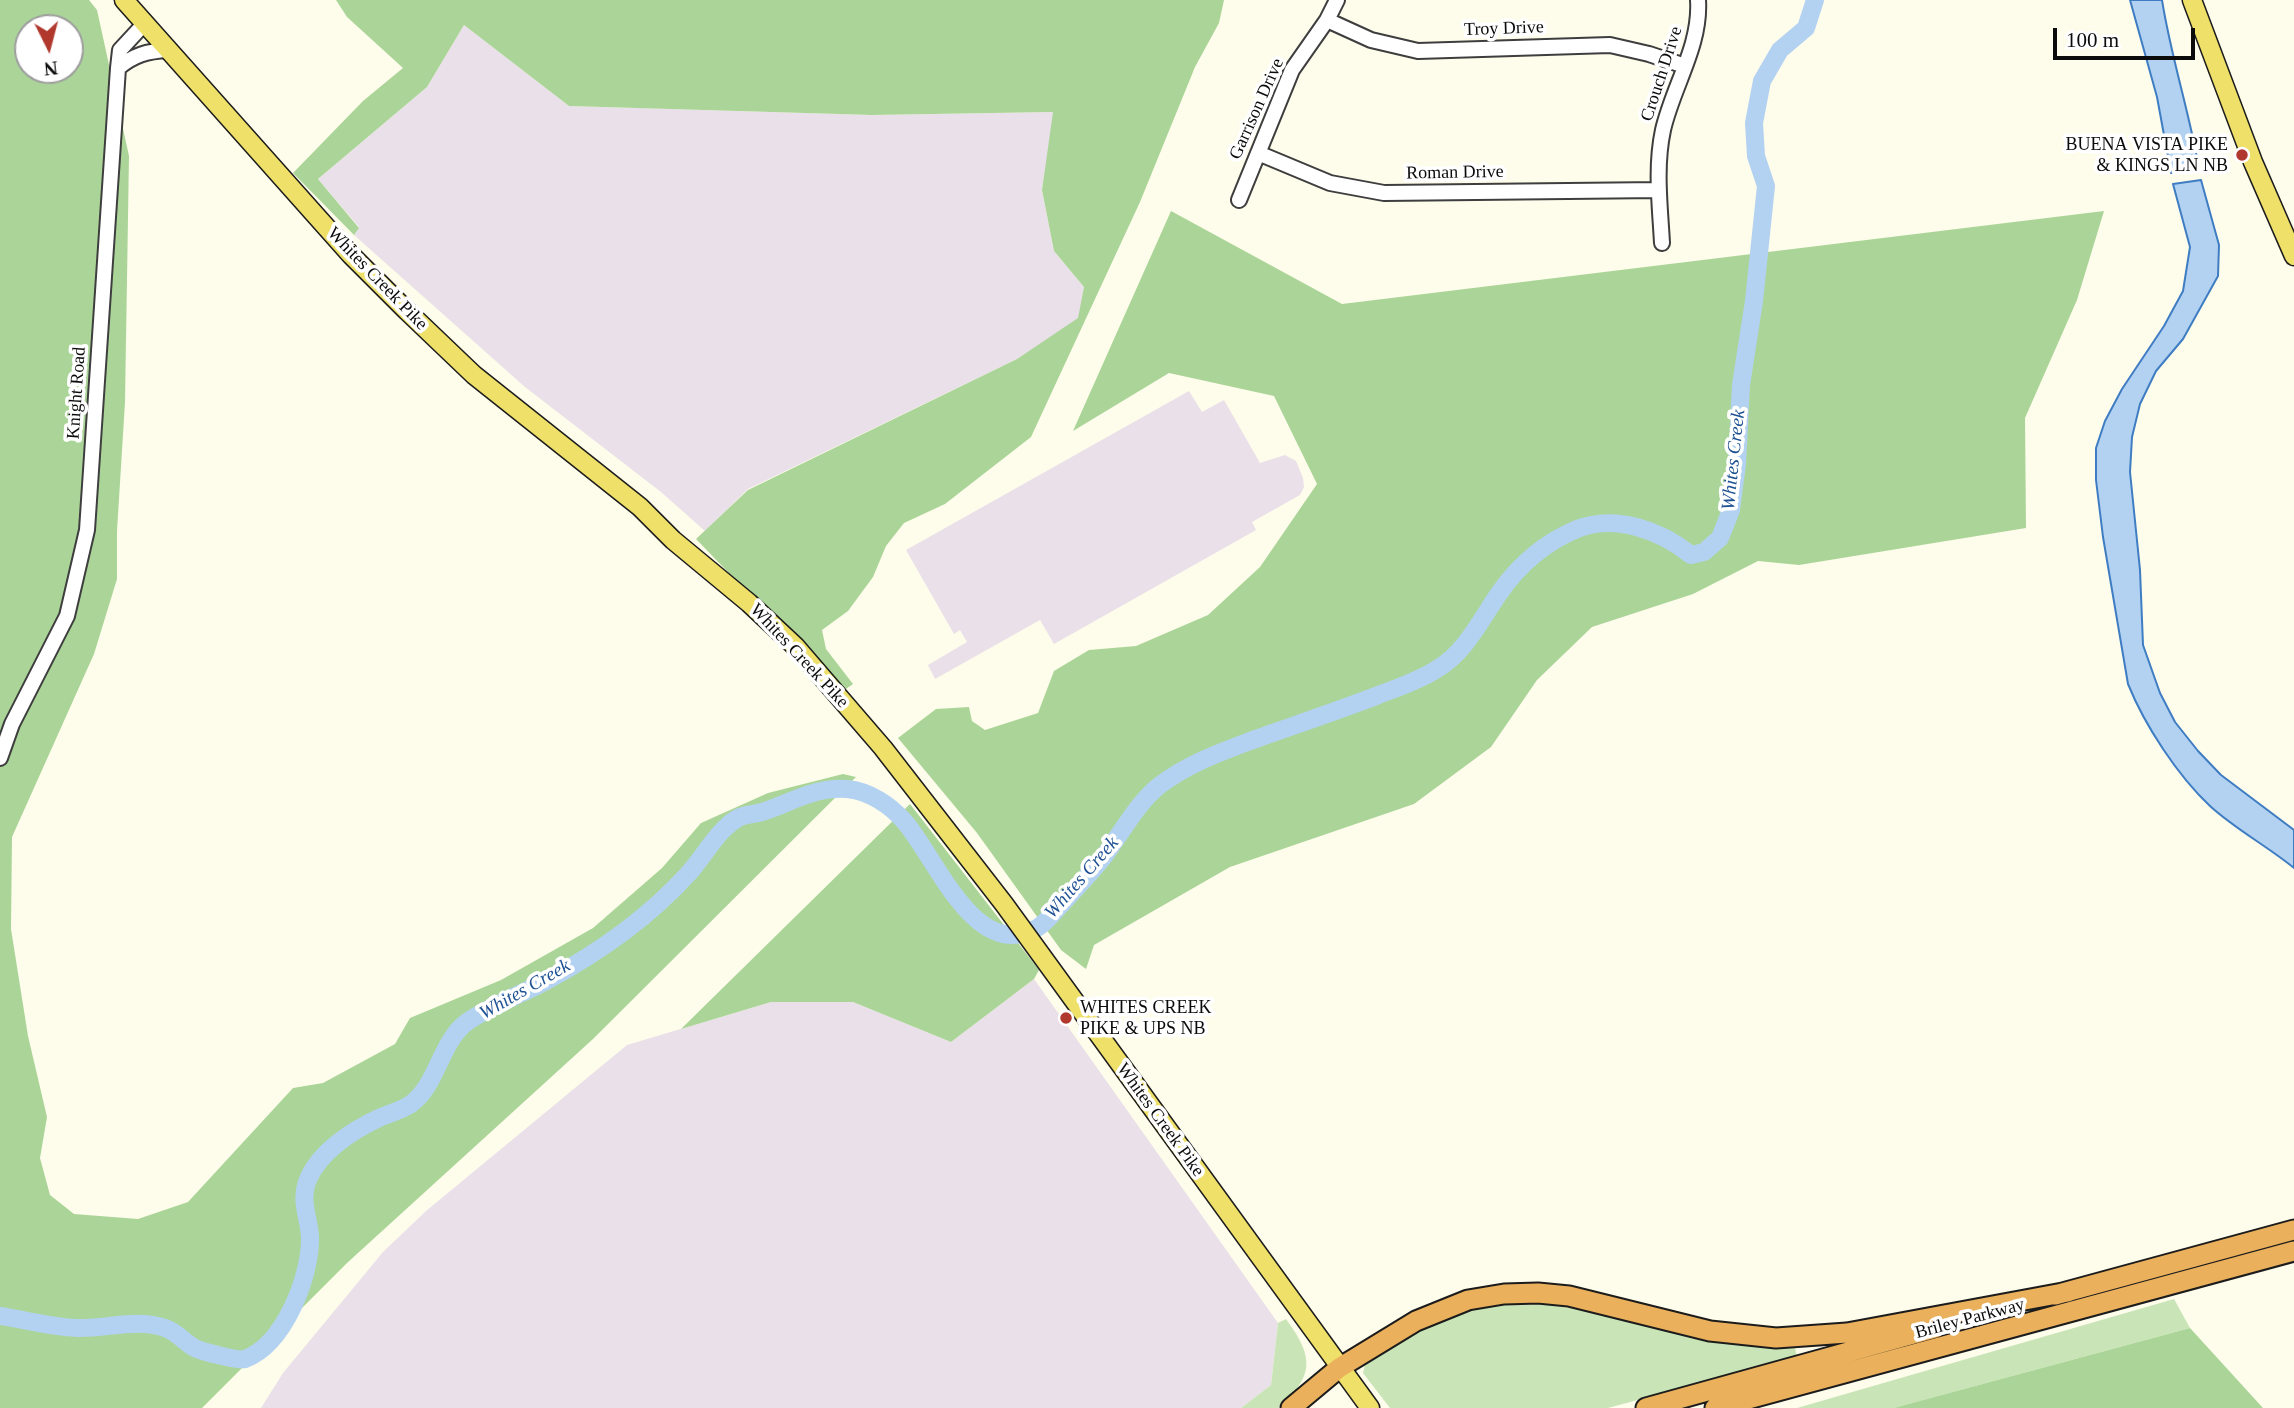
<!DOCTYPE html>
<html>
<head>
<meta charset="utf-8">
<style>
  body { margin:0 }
  #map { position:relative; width:2294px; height:1408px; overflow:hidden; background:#fefceb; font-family:Georgia,serif }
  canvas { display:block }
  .north { position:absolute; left:14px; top:14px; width:70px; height:70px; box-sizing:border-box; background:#fff; border:2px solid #9d9d9d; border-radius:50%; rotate:174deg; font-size:19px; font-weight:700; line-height:28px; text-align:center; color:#0b0b0b }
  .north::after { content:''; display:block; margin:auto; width:24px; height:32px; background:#b1382d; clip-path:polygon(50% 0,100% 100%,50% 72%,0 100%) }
  .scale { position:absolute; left:2053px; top:28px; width:142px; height:32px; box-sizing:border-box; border:4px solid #0b0b0b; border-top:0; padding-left:9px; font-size:21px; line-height:24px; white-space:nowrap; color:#0b0b0b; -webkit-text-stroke:5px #fff; paint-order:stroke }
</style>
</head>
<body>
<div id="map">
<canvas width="2294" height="1408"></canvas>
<div class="north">N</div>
<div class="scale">100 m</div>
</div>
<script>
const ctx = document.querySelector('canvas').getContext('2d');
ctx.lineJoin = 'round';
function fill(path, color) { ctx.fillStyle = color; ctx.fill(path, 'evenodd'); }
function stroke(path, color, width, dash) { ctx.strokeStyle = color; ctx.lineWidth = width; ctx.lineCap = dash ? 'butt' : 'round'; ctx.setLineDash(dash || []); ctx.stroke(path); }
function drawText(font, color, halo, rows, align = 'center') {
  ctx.font = font + ' Georgia,serif'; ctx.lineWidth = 7; ctx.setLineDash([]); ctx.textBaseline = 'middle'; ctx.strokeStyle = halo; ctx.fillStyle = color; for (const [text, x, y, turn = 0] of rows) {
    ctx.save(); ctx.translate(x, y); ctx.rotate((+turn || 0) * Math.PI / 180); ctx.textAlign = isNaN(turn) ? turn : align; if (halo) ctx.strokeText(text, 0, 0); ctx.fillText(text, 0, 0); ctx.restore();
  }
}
const industrial = new Path2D(`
  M464,25L569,106L872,115L1054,112L1042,190L1054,251L1084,287L1079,318L1017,359L748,489L705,531L661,492L525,387L354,235L359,227L318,179L427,87Z
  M1189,391L1202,412L1224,400L1260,463L1285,455L1296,461L1303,478L1304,487L1300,495L1252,522L1256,530L1054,644L1040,620L935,679L928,665L967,642L960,630L954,634L906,550Z
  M1034,979L1278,1323L1271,1385L1241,1408H261L283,1373L383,1252L426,1211L627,1045L771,1002H853L951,1042Z`);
const green = new Path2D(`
  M1541,1299L1794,1343L1797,1357L1608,1408H1390L1363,1373L1365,1364L1419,1328L1467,1308Z
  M2174,1299L2190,1328L1894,1408H1797Z
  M1286,1319C1314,1357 1315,1376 1278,1408H1241L1271,1385L1278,1323Z`);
const forest = new Path2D(`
  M0,0H89L97,10L129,156L125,402L117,531V579L94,654L12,837L11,929L28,1036L47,1117L40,1158L50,1195L74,1214L138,1219L188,1202L293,1088L323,1083L395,1044L410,1018L501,980L593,928L662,868L701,823L768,793L843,774L856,777L593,1039L347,1263L202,1408H0ZM28,28H70V70H28Z
  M336,0H1224L1219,23L1195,67L1140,202L1031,437L945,504L904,523L886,546L873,577L848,611L822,630L826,649L853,684L843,691L696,539L748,490L1017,359L1078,318L1084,287L1054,251L1042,190L1053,112L872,115L569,106L464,25L427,87L318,179L359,228L354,235L293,173L363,101L403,68L347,17Z
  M1171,211L1342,304L2104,211L2077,300L2025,418L2026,528L1799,565L1758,561L1693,594L1592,627L1537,680L1491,747L1414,804L1230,867L1094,945L1086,969L1061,950L977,833L898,738L936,709L969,707L972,721L985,730L1038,713L1054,671L1089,650L1136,646L1208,615L1260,567L1317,484L1274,396L1169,373L1073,431Z
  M910,804L1039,970L1034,979L951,1042L853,1002H771L681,1029Z
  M2190,1328L2263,1408H1894L1901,1406Z`);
const water = new Path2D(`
  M2130,0H2162C2171,57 2189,111 2199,168L2171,173L2157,97Z
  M2201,180L2219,245L2218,276L2183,339L2156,371L2140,404L2132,437L2130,472L2140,570L2143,645L2160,693L2175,722L2198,751L2221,775L2294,830V868C2267,846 2235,829 2210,806C2178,776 2145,726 2128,684L2103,537L2096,480V448L2105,421L2122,389L2164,326L2183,291L2190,247L2173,184Z`);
const river = new Path2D(`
  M0,1316C26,1320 51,1327 77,1328C106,1329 137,1318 165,1328C177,1332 183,1341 193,1347C199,1351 238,1361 245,1359C285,1344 311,1275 310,1237C309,1217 300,1202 307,1182C318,1152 353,1130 381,1117C391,1113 402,1110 411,1104C438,1084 440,1042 467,1022C492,1005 520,995 546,981C598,953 648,918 688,874C704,857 719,827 740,817C747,814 755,814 762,812C790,803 817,786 847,789C869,791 890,805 904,821C936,857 975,963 1037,928C1046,923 1054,912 1061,905C1076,888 1092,872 1105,855C1122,832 1138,802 1160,785C1188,764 1218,753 1250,741C1292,726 1334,712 1376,696C1396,688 1419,681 1437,669C1466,652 1481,619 1500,592C1519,565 1546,542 1577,529C1615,514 1660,530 1691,555L1704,552L1720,538L1731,510L1737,464L1741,385L1754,301L1766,186L1756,156L1754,123L1762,81L1780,50L1806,28L1815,0`);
const minor = new Path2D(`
  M1327,20L1371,40L1418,51L1610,45L1649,54L1685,66
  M118,68C134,55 147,51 168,50
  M1258,153L1330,183L1384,193L1659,190
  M1239,200L1292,70L1327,20L1337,0
  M1662,243C1660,206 1655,167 1663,130C1673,86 1701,46 1698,0
  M0,758L12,724L67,616L87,530L118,68L120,50L145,23`);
const major = new Path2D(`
  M124,0L351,255L407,311L474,375L640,507L673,540L749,603L796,647L883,748L1004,904L1370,1408
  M2192,0L2253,162L2294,256`);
const highway = new Path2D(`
  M2055,1295L2294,1230
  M1291,1408L1339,1368L1416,1321L1468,1300L1504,1294L1538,1293L1569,1296L1710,1331L1776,1338L1847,1333L2068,1292
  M1646,1408L1935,1328
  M1715,1408L2294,1251`);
const markers = [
  [2242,155,7,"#b1382d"],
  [1066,1018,7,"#b1382d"]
];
const streetNames = [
  ["Troy Drive",1504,29,-2],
  ["Crouch Drive",1662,74,-72],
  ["Garrison Drive",1257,109,-66],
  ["Roman Drive",1455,173,-1],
  ["Whites Creek Pike",377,279,46],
  ["Knight Road",77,393,-86],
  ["Whites Creek Pike",799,656,47],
  ["Whites Creek Pike",1160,1120,54],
  ["Briley Parkway",1970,1319,-15]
];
const poiNames = [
  ["BUENA VISTA PIKE",2228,145],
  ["& KINGS LN NB",2228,166],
  ["WHITES CREEK",1080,1008,"left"],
  ["PIKE & UPS NB",1080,1029,"left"]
];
const waterNames = [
  ["Whites Creek",1734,460,-84],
  ["Whites Creek",1082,878,-49],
  ["Whites Creek",525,990,-30]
];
fill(industrial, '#eae0e9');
fill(green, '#c9e5b7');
fill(forest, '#abd598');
fill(water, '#b3d2f1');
stroke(water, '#3f7dc3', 2);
stroke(river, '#b3d2f1', 18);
stroke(minor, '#3e3e3e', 18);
stroke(major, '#1c1c1c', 21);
stroke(highway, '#1c1c1c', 23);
stroke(minor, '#fff', 14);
stroke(major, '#efe069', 18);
stroke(highway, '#eab05c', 19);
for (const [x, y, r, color] of markers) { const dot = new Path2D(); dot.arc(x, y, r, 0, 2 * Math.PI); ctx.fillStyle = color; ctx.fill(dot); stroke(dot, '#fff', 2.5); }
drawText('18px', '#0b0b0b', '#fff', streetNames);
drawText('18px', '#0b0b0b', '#fff', poiNames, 'right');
drawText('italic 19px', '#1e5193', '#fff', waterNames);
</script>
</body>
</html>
